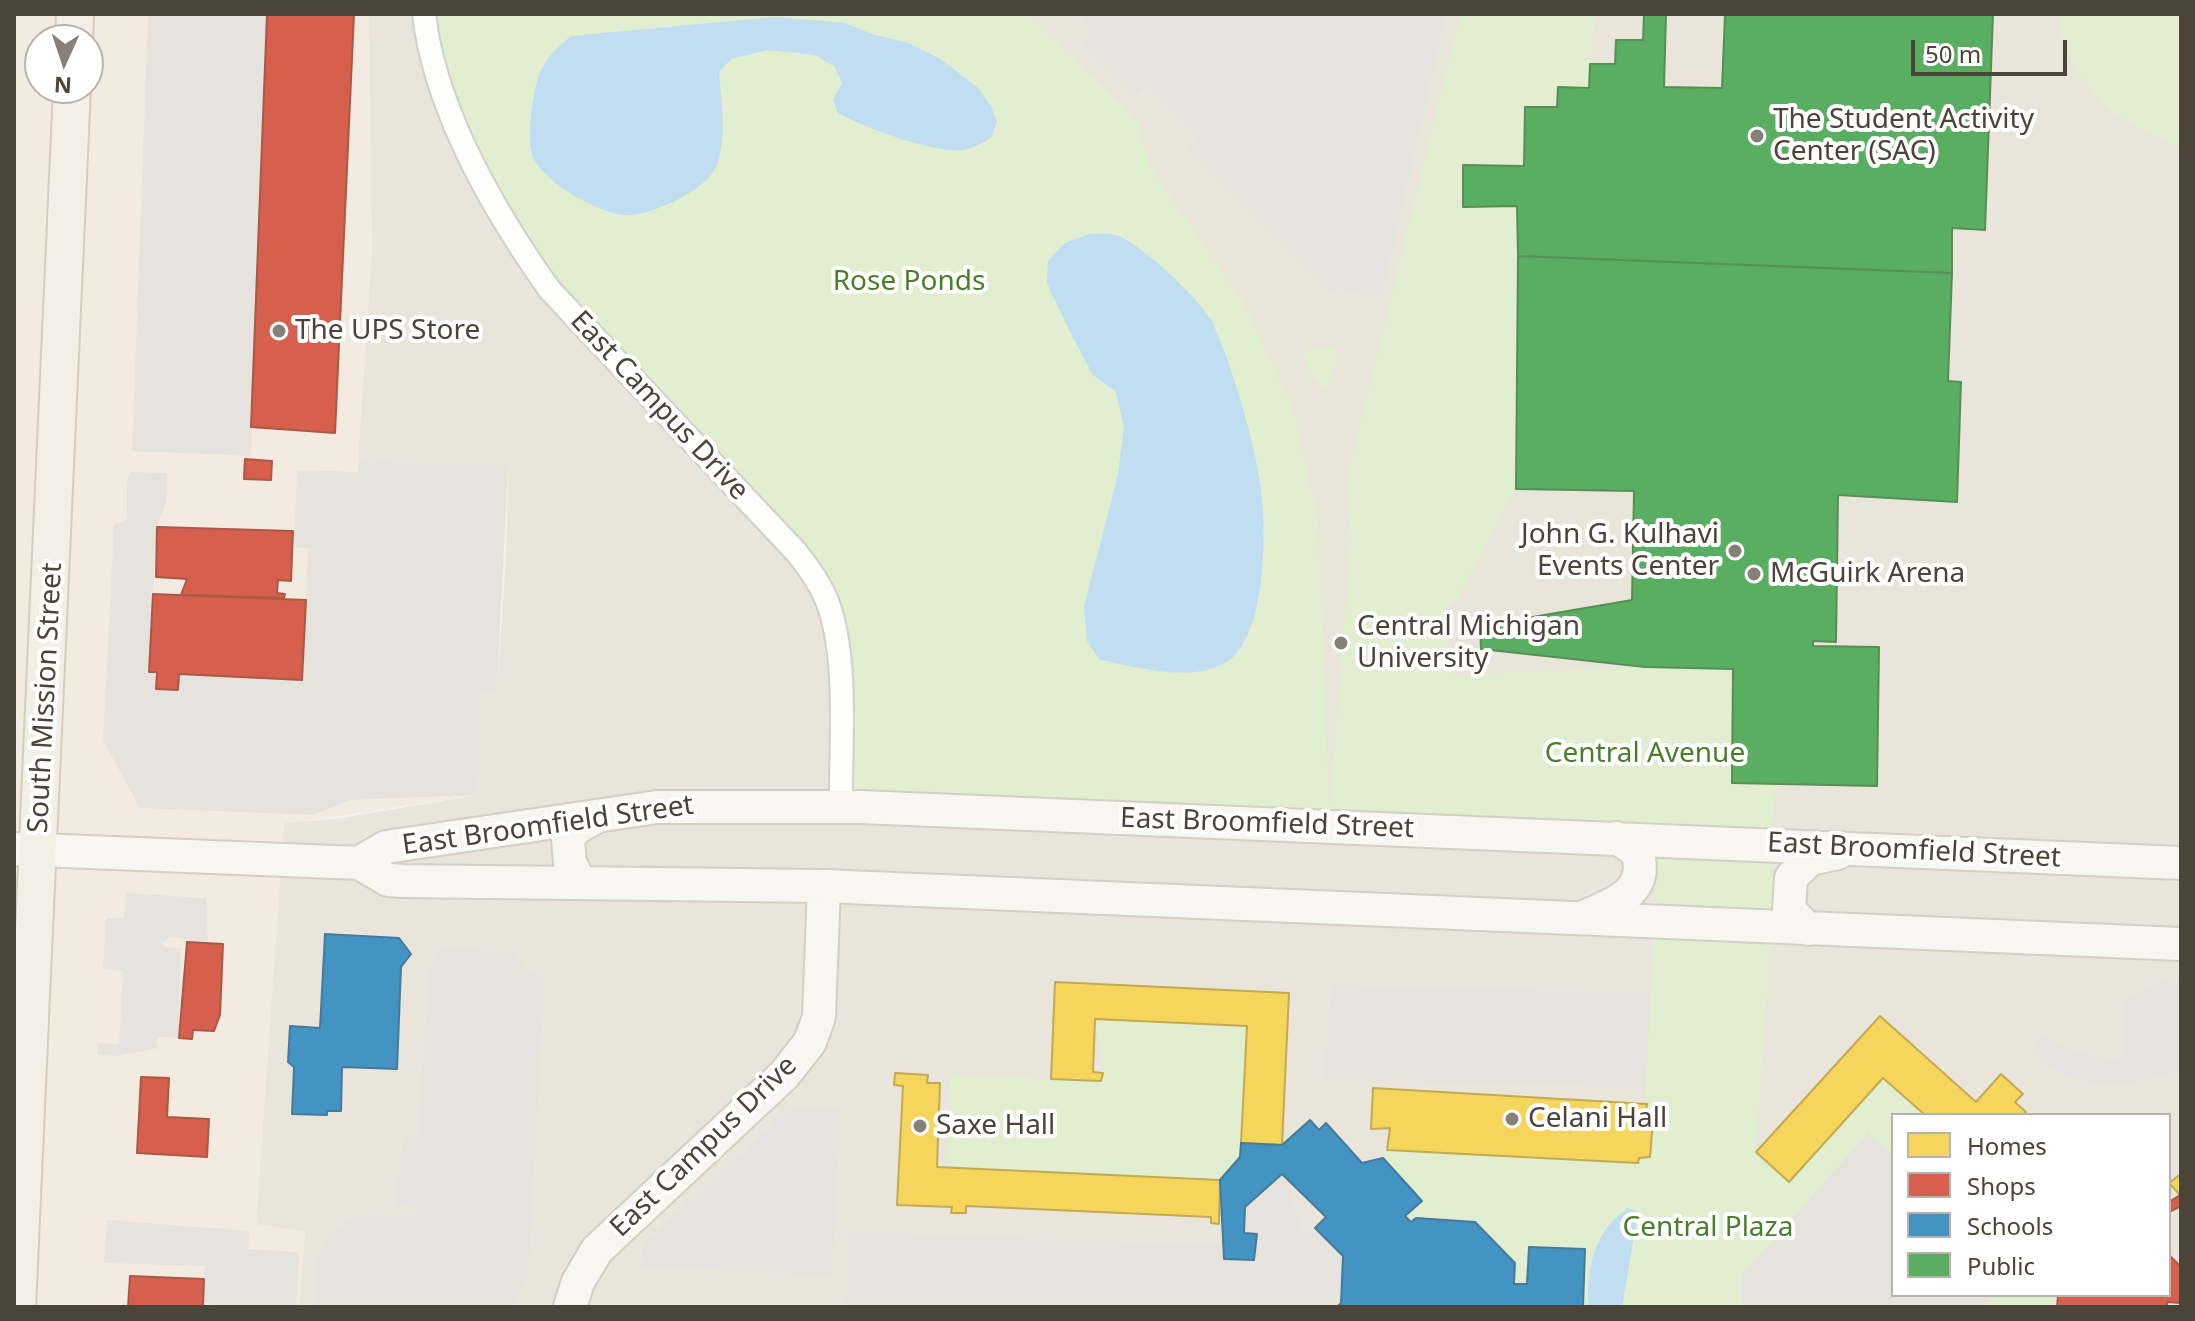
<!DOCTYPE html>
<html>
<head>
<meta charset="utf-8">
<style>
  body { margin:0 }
  #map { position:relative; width:2195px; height:1321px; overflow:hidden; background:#f4f2ee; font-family:"Noto Sans",sans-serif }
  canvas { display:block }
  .frame { position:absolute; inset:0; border:16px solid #4b4439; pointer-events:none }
  .legend { position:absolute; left:1891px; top:1113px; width:280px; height:184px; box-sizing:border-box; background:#fff; border:2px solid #b7b4b0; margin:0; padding:10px 14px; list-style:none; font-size:24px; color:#4b4439 }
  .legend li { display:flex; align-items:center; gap:16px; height:40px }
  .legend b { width:40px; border:2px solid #b7b4b0 }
  .north { position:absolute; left:24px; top:24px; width:80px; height:80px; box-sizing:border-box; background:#fff; border:2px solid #b7b4b0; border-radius:50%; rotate:183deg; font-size:22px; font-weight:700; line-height:32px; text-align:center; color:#4b4439 }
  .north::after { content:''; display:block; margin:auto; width:28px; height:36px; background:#868178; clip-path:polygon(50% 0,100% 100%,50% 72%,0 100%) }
  .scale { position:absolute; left:1911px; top:40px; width:156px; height:36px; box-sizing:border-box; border:4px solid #4b4439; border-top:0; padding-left:10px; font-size:24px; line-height:28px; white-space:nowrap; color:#4b4439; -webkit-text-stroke:6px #fff; paint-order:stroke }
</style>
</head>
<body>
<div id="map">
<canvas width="2195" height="1321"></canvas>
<div class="frame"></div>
<ul class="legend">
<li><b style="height:22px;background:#f6d55c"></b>Homes</li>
<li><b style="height:22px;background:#d6604d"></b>Shops</li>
<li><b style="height:22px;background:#4393c3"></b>Schools</li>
<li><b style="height:22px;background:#5aae61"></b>Public</li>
</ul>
<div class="north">N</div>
<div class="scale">50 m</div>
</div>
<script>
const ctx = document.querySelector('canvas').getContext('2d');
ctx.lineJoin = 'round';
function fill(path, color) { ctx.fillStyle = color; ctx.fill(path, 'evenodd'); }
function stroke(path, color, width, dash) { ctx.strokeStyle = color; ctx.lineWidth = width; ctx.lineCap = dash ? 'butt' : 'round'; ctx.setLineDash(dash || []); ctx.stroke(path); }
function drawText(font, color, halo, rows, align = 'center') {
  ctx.font = font + ' "Noto Sans",sans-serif'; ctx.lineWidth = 8; ctx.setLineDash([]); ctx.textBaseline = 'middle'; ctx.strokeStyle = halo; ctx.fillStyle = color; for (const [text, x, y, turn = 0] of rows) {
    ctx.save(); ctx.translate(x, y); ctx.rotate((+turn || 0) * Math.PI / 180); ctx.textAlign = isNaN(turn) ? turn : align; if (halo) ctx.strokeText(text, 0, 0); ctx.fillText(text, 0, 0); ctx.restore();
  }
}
const commercial = new Path2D(`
  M14,14H374L372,250L358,461L478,795L284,824L256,1223L305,1231L299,1307H14ZM40,40H88V88H40Z`);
const education = new Path2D(`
  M369,14H2181V1307H299L305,1232L256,1224L284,823L342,818L477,795L482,691L497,688L506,557L508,467L358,461L372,250ZM1893,1115H2169V1295H1893Z`);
const green = new Path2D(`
  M444,14H1027L1138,120L1148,163L1243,301L1293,409L1318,519L1329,814L1351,539L1346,483L1460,14H1595L1589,88L1558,87L1557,107H1525L1524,166L1517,206L1516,489L1458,598L1445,611L1452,675L1645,667L1733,669L1732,783L1775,784L1769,965L1756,1152L1883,1078L1925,1115H1893V1295H2058L2057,1307H1581V1249L1529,1247L1527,1284H1514L1515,1263L1475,1222L1416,1218L1411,1222L1405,1216L1422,1201L1383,1158L1387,1150L1637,1163L1639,1158L1650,1157L1654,1111L1646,1110V1088L1659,842L841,806L827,602L500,218L425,22Z
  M2059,14H2181V149C2159,137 2129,126 2110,110C2086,88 2057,47 2059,14Z
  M1311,347L1334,348L1337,361L1326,390L1313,377L1302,355Z
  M1095,1019L1247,1026L1240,1157L1220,1180L945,1167L950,1075L1100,1081L1103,1073Z`);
const parking = new Path2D(`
  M148,14H267L251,456L132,451Z
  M1082,14H1446L1381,299L1339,289L1330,295L1187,151L1198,138L1147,86L1134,98L1081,44L1092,33Z
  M358,461L508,466L497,689L482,692L478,795L351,800L313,815L140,808L103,740L114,525L127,519V481L130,472L167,473L166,502L157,527L149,671L157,672L156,689L178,690L179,674L302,680L308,548L294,547L297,470L358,472Z
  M126,893L206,898L208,944L170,936L163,942L164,947L181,948L178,1038L160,1037L156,1041L158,1048L116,1056L98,1055V1043L119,1044L123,971L103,969L106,918H124Z
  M446,948L514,952L524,968L545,978L528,1278L513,1307H315L317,1258L331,1233L350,1219L368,1214L411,1218L418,1213V1207L395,1205L403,1139L422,1132L418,1120L430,968L435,955Z
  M2158,981L2181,983V1070L2125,1086L2104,1085L2062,1075L2031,1052L2043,1036L2058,1045L2085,1054L2110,1060L2123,1057L2122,1021L2128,997Z
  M1331,985L1650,993L1646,1088L1324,1079Z
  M793,1106L841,1108L832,1276L641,1266L643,1244Z
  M1868,1133L1893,1155V1295H1988V1307H1742L1743,1274Z
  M1282,1174L1288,1179L1301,1233L1315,1228L1343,1256L1341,1303L1337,1307H846L849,1231L1225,1246L1224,1259L1254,1260L1257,1234L1244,1233L1245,1207Z
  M107,1220L250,1231L248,1249L299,1252L296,1307H223L203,1302L205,1266L104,1263Z`);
const water = new Path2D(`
  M775,17L845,23L872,34L908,43L939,58L977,87L991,106L997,122L991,138C983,142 972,149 963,150C935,154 863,127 838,113L833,99L842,83L835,67L815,55L767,50L731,59L719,72C721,102 730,148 711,175C697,193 653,214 630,215C603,217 543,182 533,157C528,141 530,123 532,108C537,71 543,59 571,36Z
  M1089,234C1098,234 1111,233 1119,236C1143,246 1201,300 1212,322C1232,364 1258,452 1262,498C1266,539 1265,641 1225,663C1188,683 1139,667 1100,660L1087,641L1084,607L1118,474L1124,428L1116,392L1093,375L1069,330L1047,283L1048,261L1065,243Z
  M1628,1208L1638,1212L1622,1307H1588C1587,1267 1594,1231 1628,1208Z`);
const homes = new Path2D(`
  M1055,982L1289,993L1282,1145L1241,1143L1247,1026L1095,1019L1093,1072L1103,1073L1101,1081L1051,1079Z
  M1880,1016L1976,1102L2001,1074L2023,1094L2015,1102L2026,1112L2023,1115H1925L1883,1078L1789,1182L1756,1152Z
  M895,1073L928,1075L927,1083H940L937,1167L1220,1180L1219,1224L1211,1223V1217L966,1206V1213H951L952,1207L897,1205L903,1086L894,1085Z
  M1373,1088L1647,1104L1646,1110L1654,1111L1650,1157L1639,1158L1638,1163L1387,1150L1390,1128L1371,1129Z
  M2181,1174V1196L2169,1183Z`);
const shops = new Path2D(`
  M267,14H354L335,433L251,427Z
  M245,459L272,461L271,480L244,479Z
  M157,527L293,531L291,581L278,580L277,593L285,594L284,598L181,595L187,579L156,577Z
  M153,594L306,600L302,680L179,674L178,690L156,689L157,672H149Z
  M187,942L223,944L220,1015L214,1031L193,1030L192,1039L179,1038Z
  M141,1077L169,1078L167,1117L209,1119L207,1157L137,1153Z
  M2180,1195L2181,1206L2169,1212V1202Z
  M2169,1255L2181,1267L2180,1303L2167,1302V1307H2057L2058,1295H2169Z
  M130,1276L204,1279L203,1307H128Z`);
const schools = new Path2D(`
  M325,934L399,938L411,954L401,967L397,1069L342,1067L341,1111H327V1115L292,1114L294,1067L288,1062L290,1026L320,1028Z
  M1310,1120L1319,1130L1326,1123L1362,1163L1383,1158L1422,1201L1405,1216L1411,1222L1416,1218L1475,1222L1515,1263L1514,1284H1527L1529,1247L1585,1249L1583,1307H1337L1341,1303L1343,1256L1315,1228L1326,1217L1282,1174L1245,1207L1244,1233L1257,1234L1254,1260L1224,1259L1220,1180L1240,1157L1241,1143L1282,1145Z`);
const public = new Path2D(`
  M1644,14H1666L1664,87L1722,88L1725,14H1993L1985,230L1952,228V273L1518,256L1517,206L1463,207V165L1524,166L1525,107H1557L1558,87L1589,88L1590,64H1615L1616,40H1643Z
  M1518,256L1952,273L1948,381L1961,382L1957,502L1838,495L1836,642L1813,641V646L1879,647L1877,786L1732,783L1733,669L1645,667L1481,649L1480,626L1632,600L1634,491L1516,489Z`);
const street = new Path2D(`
  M424,14C435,111 494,211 549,289L797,553C809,568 820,583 827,601C849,658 840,745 841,806`);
const secondary = new Path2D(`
  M14,849L359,863L388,880L403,881L824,886L2181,944
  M359,863L386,847L657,807H861L2181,863
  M580,882L570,863L568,839L576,828L598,816
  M1586,916C1615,904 1650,891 1637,851L1617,838
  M1808,929L1789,910L1791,878L1810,859L1838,853
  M570,1307L578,1282L597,1250L784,1075L810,1042L819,1017L824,886`);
const primary = new Path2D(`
  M74,40L75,14
  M17,1307L72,88`);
const markers = [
  [1757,136,8,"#868178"],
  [279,331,8,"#868178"],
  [1735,551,8,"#868178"],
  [1754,574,8,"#868178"],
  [1341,643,8,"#868178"],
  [1512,1119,8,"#868178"],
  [920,1126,8,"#868178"]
];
const poiNames = [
  ["The Student Activity",1773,120],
  ["Center (SAC)",1773,152],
  ["The UPS Store",295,331],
  ["John G. Kulhavi",1719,535,"right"],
  ["Events Center",1719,567,"right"],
  ["McGuirk Arena",1770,574],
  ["Central Michigan",1357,627],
  ["University",1357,659],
  ["Celani Hall",1528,1119],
  ["Saxe Hall",936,1126]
];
const parkNames = [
  ["Rose Ponds",909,282],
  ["Central Avenue",1645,754],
  ["Central Plaza",1708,1228]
];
const streetNames = [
  ["East Campus Drive",659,406,47],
  ["South Mission Street",46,698,-87],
  ["East Broomfield Street",1267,824,2],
  ["East Broomfield Street",548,826,-8],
  ["East Broomfield Street",1914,851,3],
  ["East Campus Drive",704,1147,-44]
];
fill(commercial, '#f3ebdf');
fill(education, '#eae5da');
fill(green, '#e1eecf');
fill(parking, '#e6e3df');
fill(water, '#c0ddf1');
fill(homes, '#f6d55c');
stroke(homes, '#c3aa52', 2);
fill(shops, '#d6604d');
stroke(shops, '#ac5847', 2);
fill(schools, '#4393c3');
stroke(schools, '#457b9a', 2);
fill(public, '#5aae61');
stroke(public, '#568e55', 2);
stroke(street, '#d2d0cb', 26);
stroke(secondary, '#d3cfc5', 36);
stroke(primary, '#d6cebb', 40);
stroke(street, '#fdfdfc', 22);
stroke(secondary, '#f7f6f1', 32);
stroke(primary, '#f2efe6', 36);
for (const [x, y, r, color] of markers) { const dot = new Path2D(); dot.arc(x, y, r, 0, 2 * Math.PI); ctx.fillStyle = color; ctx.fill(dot); stroke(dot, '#fff', 3); }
drawText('28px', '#4b4439', '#fff', poiNames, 'left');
drawText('28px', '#4a7f2a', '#fff', parkNames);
drawText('28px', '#4b4439', '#fff', streetNames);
</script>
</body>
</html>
